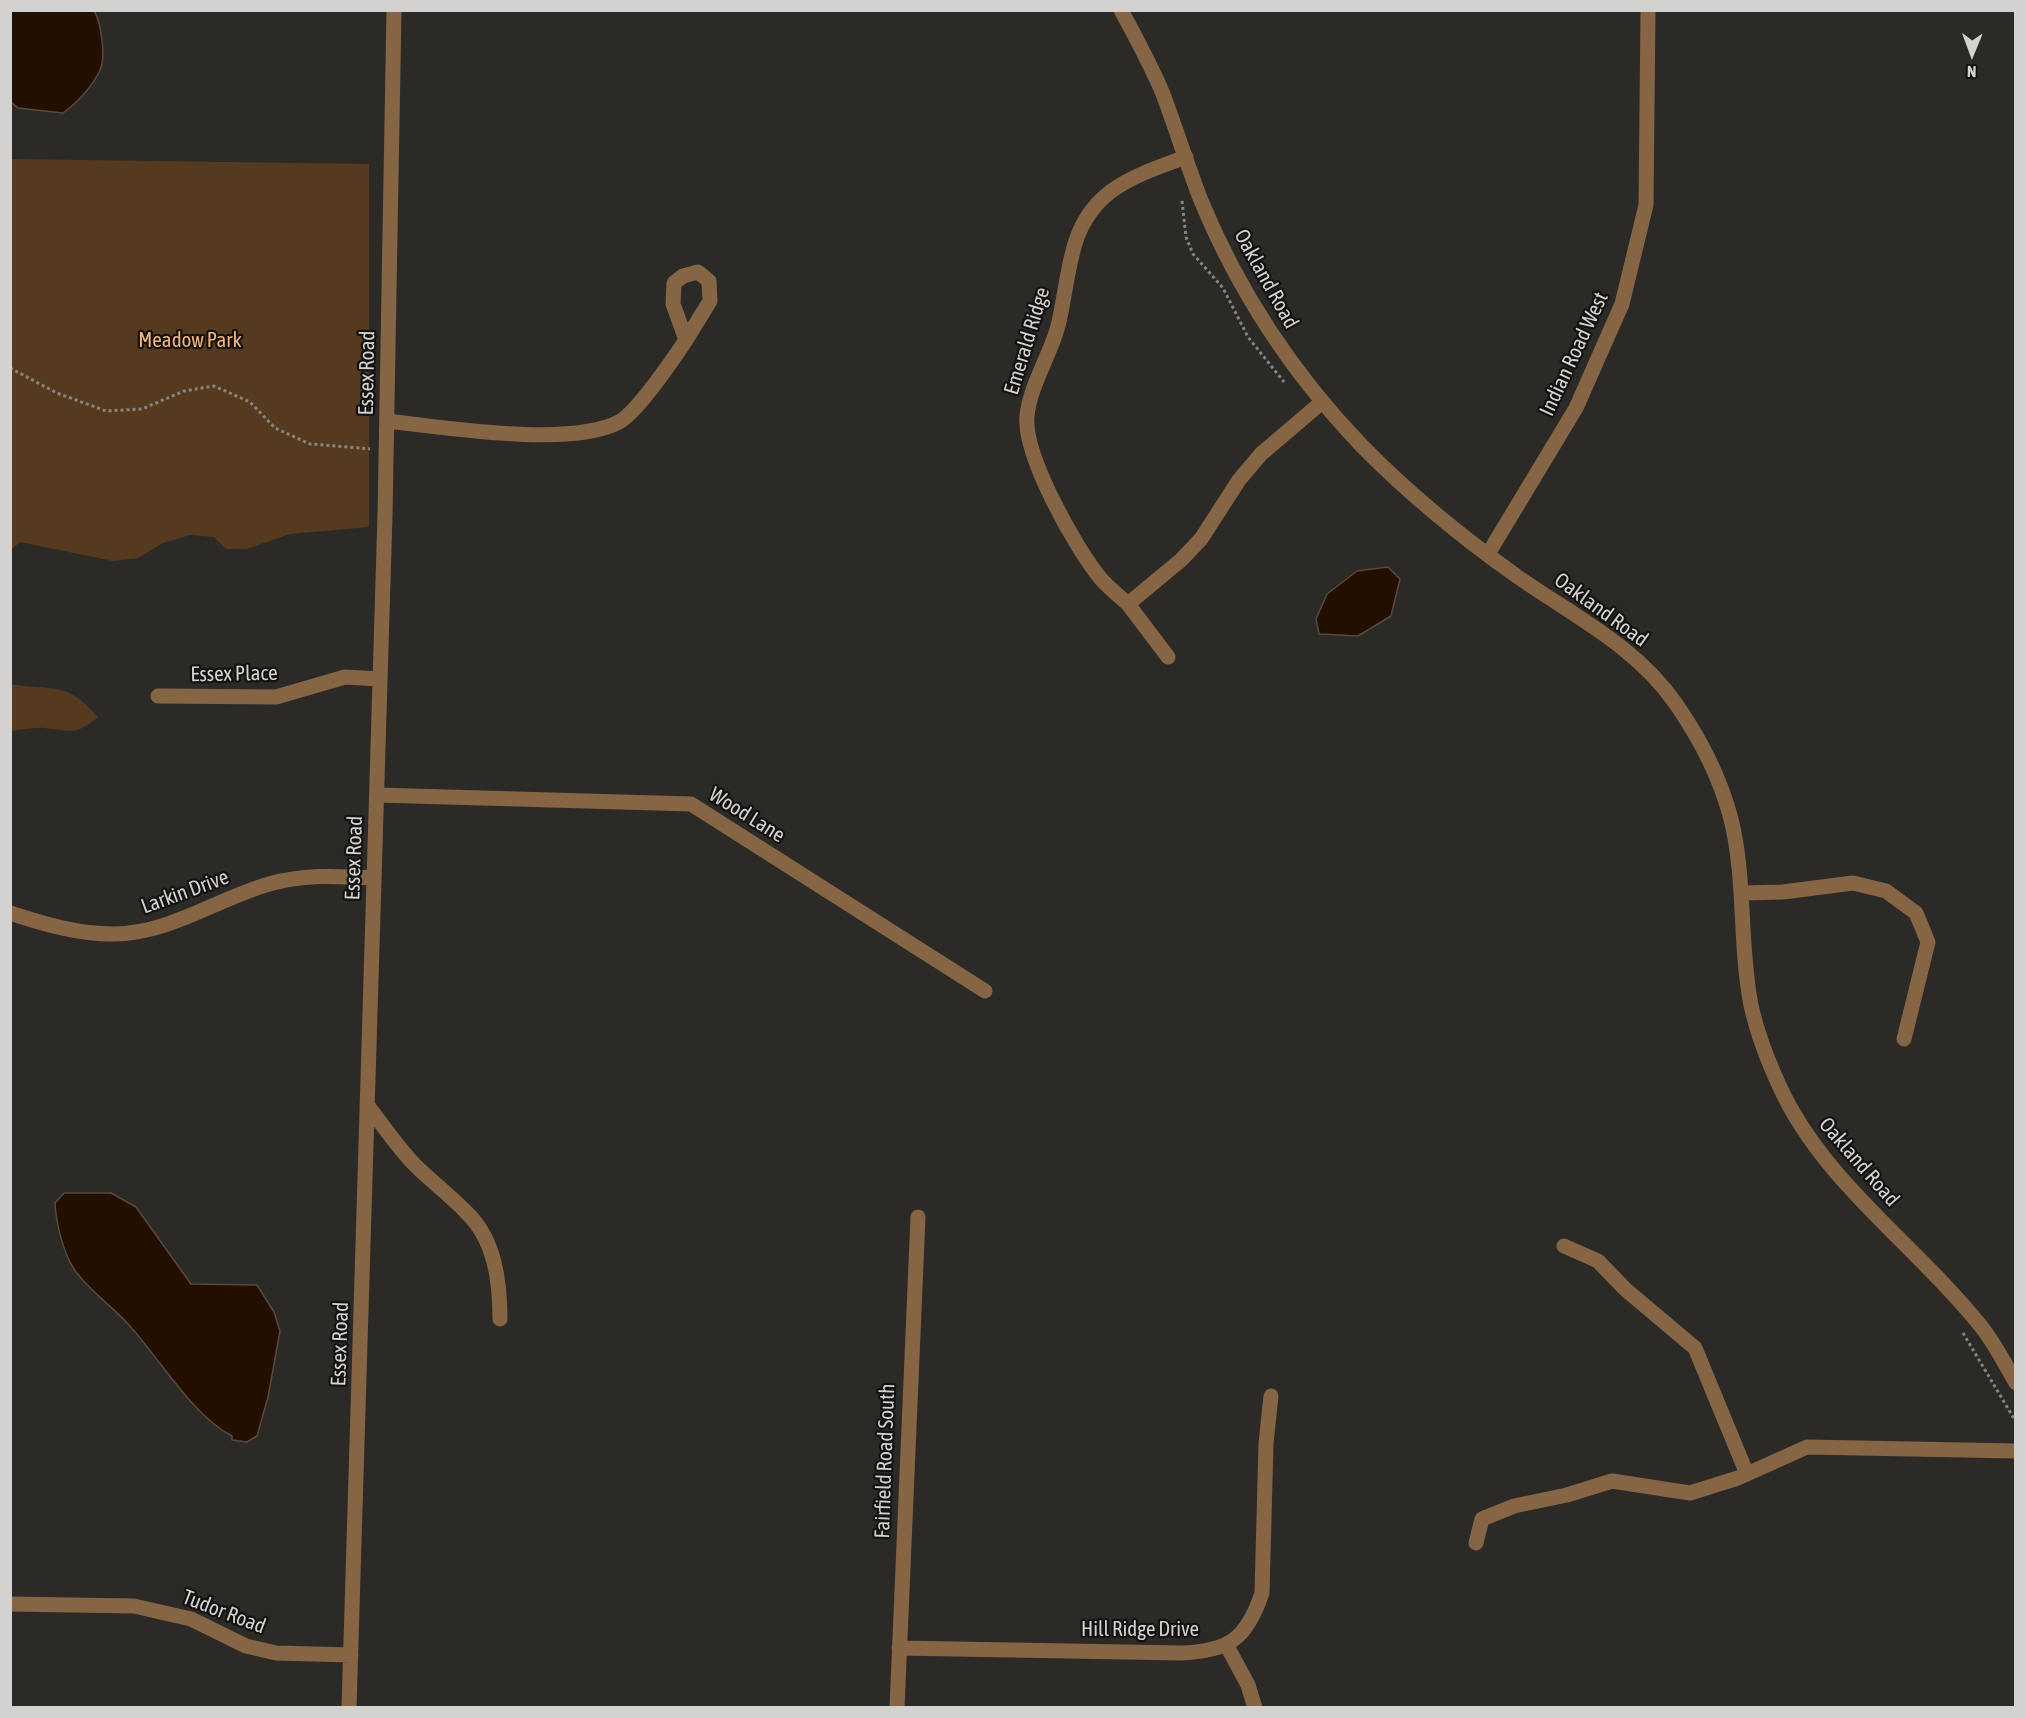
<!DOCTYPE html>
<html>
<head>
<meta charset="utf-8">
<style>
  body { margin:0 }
  #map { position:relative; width:2026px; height:1718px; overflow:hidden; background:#2c2a27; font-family:"Asap Condensed",sans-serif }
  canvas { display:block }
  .frame { position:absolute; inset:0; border:12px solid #d3d2d0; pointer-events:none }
  .north { position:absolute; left:1942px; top:24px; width:60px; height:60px; -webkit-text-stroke:4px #141211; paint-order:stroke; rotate:181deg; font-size:16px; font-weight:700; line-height:24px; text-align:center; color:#d3d2d0 }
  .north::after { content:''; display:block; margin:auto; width:21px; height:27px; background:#d3d2d0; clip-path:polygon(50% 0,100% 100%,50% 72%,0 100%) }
</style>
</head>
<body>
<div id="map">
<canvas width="2026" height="1718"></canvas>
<div class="frame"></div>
<div class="north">N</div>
</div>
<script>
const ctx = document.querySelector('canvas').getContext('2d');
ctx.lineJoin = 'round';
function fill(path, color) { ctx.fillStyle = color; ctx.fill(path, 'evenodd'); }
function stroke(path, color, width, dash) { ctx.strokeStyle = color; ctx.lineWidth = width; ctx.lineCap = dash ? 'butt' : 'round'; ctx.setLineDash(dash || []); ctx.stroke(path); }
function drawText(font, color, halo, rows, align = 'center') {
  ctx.font = font + ' "Asap Condensed",sans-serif'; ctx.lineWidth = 4.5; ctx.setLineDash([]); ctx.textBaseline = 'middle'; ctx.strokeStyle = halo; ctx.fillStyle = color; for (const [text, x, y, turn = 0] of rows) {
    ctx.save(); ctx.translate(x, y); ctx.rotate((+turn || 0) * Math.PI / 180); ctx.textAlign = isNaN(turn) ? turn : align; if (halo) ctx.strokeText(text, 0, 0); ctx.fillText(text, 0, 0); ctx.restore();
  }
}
const green = new Path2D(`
  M11,159L369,164V527L290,534L247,549H226L214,537L190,535L163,543L138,558L113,561L20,542L11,550Z
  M11,684C54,692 65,679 98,717C74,737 72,730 44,728C34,727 21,730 11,731Z`);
const water = new Path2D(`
  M10,11H94C101,21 106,58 100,70C93,86 77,103 63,113L18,108L11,102Z
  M1388,567L1400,579L1391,616L1358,636L1319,634L1316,619L1327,594L1357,571Z
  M64,1193H111L136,1207L191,1284L257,1285L274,1312L280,1331L268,1397L257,1436L247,1442L232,1440V1436C193,1416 159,1358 129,1325C112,1306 88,1290 74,1269C63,1252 56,1223 55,1203Z`);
const path = new Path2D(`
  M1182,201L1186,237L1193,254L1223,288L1248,337L1284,382
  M10,368L57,393L106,411L142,409L184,391L214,386L250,402L275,428L310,444L370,449
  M1963,1333L2016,1422`);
const minor = new Path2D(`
  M1121,10C1136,38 1151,65 1163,94C1176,129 1187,164 1200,198C1238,291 1293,374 1362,446C1410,495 1463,538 1518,577C1574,616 1637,647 1676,704C1701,740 1720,777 1731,819C1746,880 1739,944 1751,1005C1757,1033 1767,1059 1779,1085C1822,1181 1915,1244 1980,1325C1994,1342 2005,1364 2016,1383
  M1186,157C1131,177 1086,191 1072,255C1066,278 1064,302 1058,326C1050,356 1030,385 1027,416C1023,455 1076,549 1101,579C1109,588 1119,596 1128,604L1181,560L1201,539L1239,480L1261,454L1322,402
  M387,421C443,427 570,448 619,422C637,412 674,358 686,340L673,304L674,283L683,276L698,272L709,281L710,301L686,340
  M1488,554L1576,408L1622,304L1646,205L1648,10
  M1128,604L1168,657
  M158,696L276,697L345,677L380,679
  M377,795L691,804L985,991
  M1741,893L1783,892L1853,883L1886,891L1916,913L1928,942L1904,1039
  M10,913C44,924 77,934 113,934C169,934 217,899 269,884C304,874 338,876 374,878
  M367,1105C383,1125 398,1148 416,1166C432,1182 451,1196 467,1213C495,1240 500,1282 500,1319
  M1564,1246L1598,1261L1625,1289L1695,1348L1747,1474
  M1476,1543L1482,1519L1514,1506L1567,1495L1612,1481L1690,1493L1738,1478L1807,1447L2016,1451
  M10,1604L134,1606L191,1619L246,1646L276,1653L351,1655
  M1227,1646L1248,1685L1255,1708
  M899,1648L1182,1653C1230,1651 1247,1638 1262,1593L1266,1443L1271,1396
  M349,1708L385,515L394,10
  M897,1708L918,1217`);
const streetNames = [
  ["Oakland Road",1266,279,61],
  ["Emerald Ridge",1027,341,-73],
  ["Indian Road West",1574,354,-65],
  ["Essex Road",367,373,-89],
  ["Oakland Road",1601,610,36],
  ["Essex Place",234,674,-1],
  ["Wood Lane",747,815,32],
  ["Essex Road",354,858,-88],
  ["Larkin Drive",185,892,-20],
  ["Oakland Road",1859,1162,49],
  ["Essex Road",340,1344,-88],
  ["Fairfield Road South",885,1461,-88],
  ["Tudor Road",224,1612,21],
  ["Hill Ridge Drive",1140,1629]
];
const parkNames = [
  ["Meadow Park",190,340]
];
fill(green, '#553a1f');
fill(water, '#230f00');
stroke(water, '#584a3e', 1.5);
stroke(path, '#868582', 3, [3, 3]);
stroke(minor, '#866544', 15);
drawText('21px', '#d3d2d0', '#141211', streetNames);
drawText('21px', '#f5b575', '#141211', parkNames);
</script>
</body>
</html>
